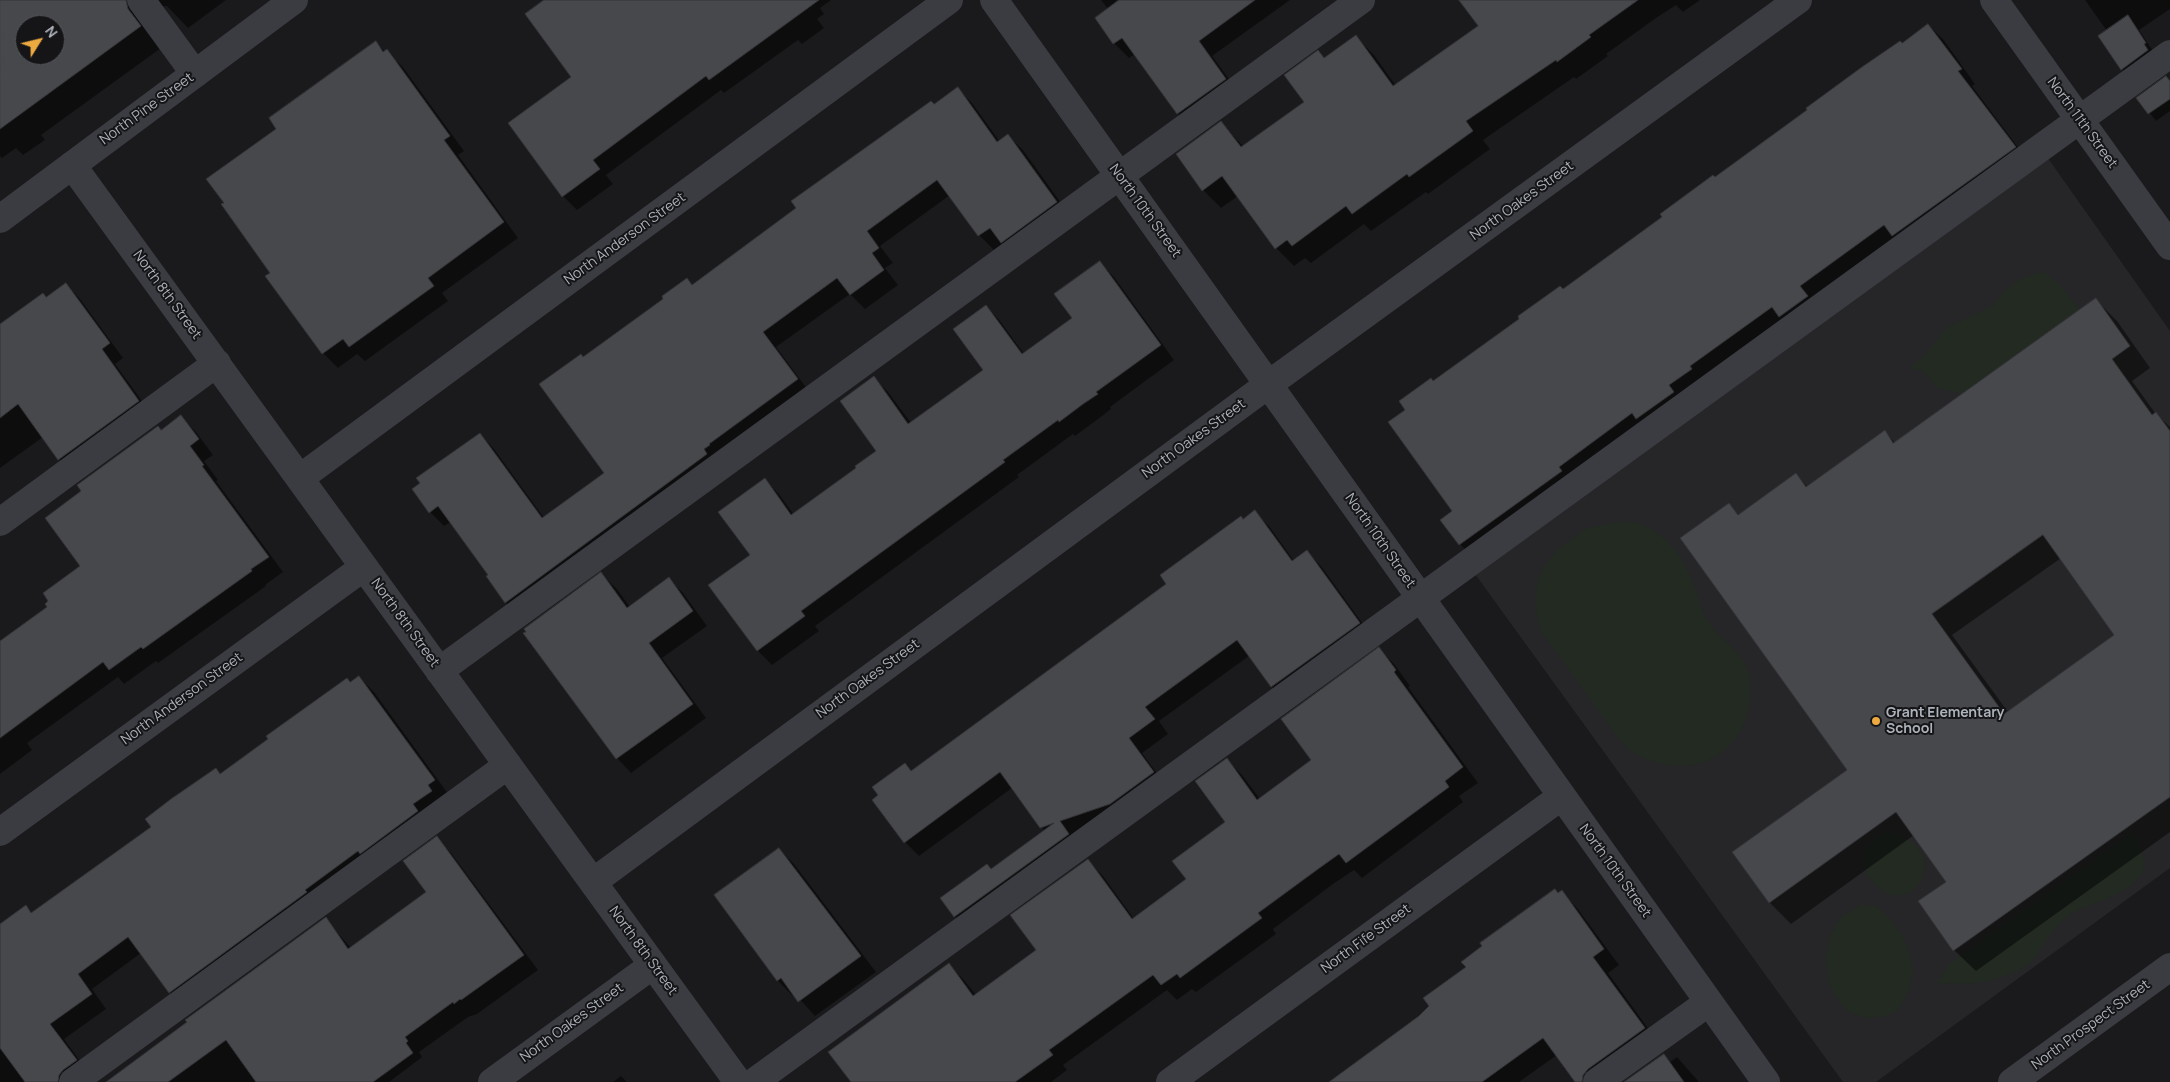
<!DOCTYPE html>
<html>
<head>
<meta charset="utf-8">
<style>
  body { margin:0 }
  #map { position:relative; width:2170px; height:1082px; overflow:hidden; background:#1a1a1c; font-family:Manrope,sans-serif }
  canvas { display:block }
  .north { position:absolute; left:15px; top:15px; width:50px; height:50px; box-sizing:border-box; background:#151517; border:1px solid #525459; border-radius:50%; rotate:54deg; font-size:14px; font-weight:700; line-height:20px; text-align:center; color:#adb2bb }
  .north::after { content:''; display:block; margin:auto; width:18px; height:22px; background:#edaa40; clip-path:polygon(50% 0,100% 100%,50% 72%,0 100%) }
</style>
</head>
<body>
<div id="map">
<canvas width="2170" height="1082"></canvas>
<div class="north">N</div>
</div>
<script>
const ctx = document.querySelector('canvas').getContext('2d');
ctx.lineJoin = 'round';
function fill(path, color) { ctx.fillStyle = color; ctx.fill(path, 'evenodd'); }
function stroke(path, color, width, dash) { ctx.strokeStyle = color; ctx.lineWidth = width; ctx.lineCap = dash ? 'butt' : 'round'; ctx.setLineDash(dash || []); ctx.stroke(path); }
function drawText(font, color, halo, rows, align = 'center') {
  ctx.font = font + ' Manrope,sans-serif'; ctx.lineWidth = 4; ctx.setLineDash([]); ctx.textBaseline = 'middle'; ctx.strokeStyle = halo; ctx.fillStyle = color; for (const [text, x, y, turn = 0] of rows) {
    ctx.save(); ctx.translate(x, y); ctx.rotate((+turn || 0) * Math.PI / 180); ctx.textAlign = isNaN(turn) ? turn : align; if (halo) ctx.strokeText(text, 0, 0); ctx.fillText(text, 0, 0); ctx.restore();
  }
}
const built = new Path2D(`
  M2045,154L2170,331V868L1876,1082H1843L1475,574Z`);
const green = new Path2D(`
  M2044,272L2061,286L2079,310L1962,394L1938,388L1923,371L1909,368L1924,356L1946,328L1994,305L2003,292L2022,278Z
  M1617,522C1623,523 1630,522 1636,523C1666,531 1686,560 1695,588C1699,599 1701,610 1707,620C1719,640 1746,653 1749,677C1759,756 1684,791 1624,746L1542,632C1528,595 1537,563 1570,540C1575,537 1581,532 1586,529C1596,526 1607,525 1617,522Z
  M1887,832C1902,836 1920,842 1924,860C1925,869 1924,875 1920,882C1898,919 1842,869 1874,840C1878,837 1882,834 1887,832Z
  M2133,832C2137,841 2142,850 2144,860C2148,892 2088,902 2069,915C2054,925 2044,945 2033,960C2030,964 2023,967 2018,970C1992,984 1966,985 1937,983L1948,965Z
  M1861,905L1876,906L1890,918L1905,941L1913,969L1909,989L1899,1009L1883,1017L1865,1018L1844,1009L1830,986L1826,958L1830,936L1840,918Z`);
const shadow = new Path2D(`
  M0,0H226L188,28L167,6H161V48L41,135L45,140L23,155L16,148L2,158L0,156ZM25,25H55V55H25Z
  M547,0H831L820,8L824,14L817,19L824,28L802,44L798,40L724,93L721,90L606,175L613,184L577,210L563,196L572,77Z
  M1101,0H1290L1212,56L1240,94L1193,128L1178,114L1135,54L1129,58L1114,43L1108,9Z
  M1481,0H1700L1683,12L1676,5L1656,18L1606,54L1608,56L1576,79L1574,77L1483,140L1490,149L1428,194L1426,192L1371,231L1364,224L1311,263L1305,258L1294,266L1276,248L1238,196L1221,208L1203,190L1221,123L1244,147L1305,102L1318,52L1325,59L1356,37L1374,55L1396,86L1480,26Z
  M2085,0H2170V9L2139,30L2153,51L2129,77L2122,69L2100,36L2107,31Z
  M1928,25L1943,39L1975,84L1972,86L2029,162L1474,559L1460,544L1442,520L1454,511L1407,410L1434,382Z
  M375,43L402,66L464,151L458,155L518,238L442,293L448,301L365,361L357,354L338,368L323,353L225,203L277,129Z
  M2170,82V111L2156,121L2138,98Z
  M958,89L972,103L1000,142L1008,136L1023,150L1071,217L1017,256L1003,243L994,250L979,235L950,195L880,246L893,263L885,268L898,285L865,309L850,294L776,347L811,394L521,617L506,603L487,577L490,575L451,522L444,526L430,512L480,434L494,449L544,518L605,473L583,359L665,299L687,280L693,286Z
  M1100,263L1114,277L1174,360L1110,407L1111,409L1098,419L1075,436L1073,434L1017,475L1019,477L815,626L819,631L772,665L758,651L751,555L765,480L779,494L794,515L858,468L878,451L874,378L888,392L911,423L984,370L986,306L1000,321L1024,354L1073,318Z
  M66,284L80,299L123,358L115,364L153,416L74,473L59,459L43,437L0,468V326L47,298Z
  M2096,300L2117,321L2150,368L2132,381L2155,413L2170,427V832L1976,971L1954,950L1948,882L1914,835L1791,924L1770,903L1848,771L1729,505L1739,515L1796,475L1808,487L1885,432L1895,443ZM2061,558L2115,635L2008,712L1952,635Z
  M181,417L196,432L213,455L204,461L218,480L216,481L283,572L265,585L266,586L158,663L156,661L124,684L118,677L27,743L32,750L0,774V643L49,607L81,566L161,432Z
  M1254,512L1269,526L1294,561L1307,552L1321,566L1373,638L1286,701L1272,687L1249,656L1159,721L1168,734L1142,753L1167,787L970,931L955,916L942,898L991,870L1045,831L1012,788L919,856L905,842V764L912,772L1168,584Z
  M601,574L616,588L630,607L669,579L683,593L707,626L662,658L706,718L631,773L617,758L525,634Z
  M1379,649L1394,664L1410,686L1408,687L1478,783L1459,796L1463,802L1362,878L1354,870L1333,884L1273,929L1276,934L1196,992L1192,989L1177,1000L1167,990L1063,1065L1067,1070L1051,1082H853L949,965L964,980L976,995L1038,950L1088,861L1103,876L1134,919L1188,879L1227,822V760L1242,775L1260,799L1313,761Z
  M359,677L374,692L449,795L184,1007L170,992L141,953L92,989L106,1009L64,1039L90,1075L81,1082H0V929L32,914L152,827L221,775Z
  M437,838L451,853L538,970L477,1014L468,1017L419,1052L422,1057L421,1058L389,1082H107L325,919L351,948L428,892Z
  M779,849L794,864L876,972L815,1016L795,994L793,996L778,981L716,895Z
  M1561,892L1577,908L1619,965L1608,973L1660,1045L1594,1079L1585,1071L1557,1055L1519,1082H1331L1420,1017L1467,968Z
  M1664,1055L1670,1062L1677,1057L1699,1082H1626Z
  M621,1076L627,1082H613Z`);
const building = new Path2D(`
  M0,0H126L128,9L141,26L0,129ZM25,25H55V55H25Z
  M544,0H819L709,80L706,76L593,160L600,169L562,197L508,123L571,77L525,14Z
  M1119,0H1255L1199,41L1226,79L1177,114L1122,38L1113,44L1095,18Z
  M1459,0H1638L1589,35L1591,37L1557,62L1556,60L1466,121L1473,131L1409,177L1407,174L1352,214L1346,206L1292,246L1287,240L1275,249L1222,176L1202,191L1176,154L1221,121L1241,147L1304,102L1284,75L1318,50L1324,58L1356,35L1393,86L1478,26Z
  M2128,15L2146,43L2144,44L2148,50L2121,70L2098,36Z
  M1928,24L1962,69L1958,71L2016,147L1892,236L1884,225L1800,286L1808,296L1779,317L1772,307L1690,366L1692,369L1669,385L1674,392L1636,419L1632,413L1559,467L1562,471L1459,545L1440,520L1452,511L1388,422L1405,410L1399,401L1431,378L1433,381L1519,319L1518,316L1560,286L1563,289L1662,217L1660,214L1713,175L1715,177L1807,110L1806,108L1862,67L1900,41L1902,43Z
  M376,41L383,52L387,49L450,136L444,140L504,222L428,278L434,286L349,347L343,339L322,354L265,276L270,273L221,204L224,203L206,179L276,129L269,118Z
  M2166,76L2170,81V99L2148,114L2136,98Z
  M958,87L997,142L1008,134L1057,202L1001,243L990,228L978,236L937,180L867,231L879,248L872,253L884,270L850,295L837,278L763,332L798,379L709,444L710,445L704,449L707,454L505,603L486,576L488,575L438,506L429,513L412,489L420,483L416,478L480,433L542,518L604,473L539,384L581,354L583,357L663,299L662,296L687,278L692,285L796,208L791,201L931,101L934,104Z
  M1100,261L1161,345L1096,392L1098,394L1083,404L1059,422L1058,420L1003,460L1005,462L801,611L805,616L757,651L708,585L750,555L718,512L765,478L791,515L856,468L855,466L876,451L840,401L874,376L908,424L983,370L953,329L986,305L1022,354L1072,318L1054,294Z
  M66,283L110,343L102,349L139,401L58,460L18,404L0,418V324L43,293L46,297Z
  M2096,298L2130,346L2112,359L2152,415L2156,412L2170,431V797L1953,951L1918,901L1946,882L1896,812L1769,903L1732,852L1847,770L1680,538L1729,503L1738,515L1796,473L1806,487L1885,430L1893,443ZM2043,535L2114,635L2004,714L1932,614Z
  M181,415L199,439L190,446L204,465L202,466L269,557L251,569L252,571L143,649L141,647L109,670L103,662L0,738V641L47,607L45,604L48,601L43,593L80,566L45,518L81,491L77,485L158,426L161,430Z
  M1255,510L1292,561L1307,550L1360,623L1271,687L1237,640L1145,707L1155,719L1129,738L1154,772L1110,804L1060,821L1069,834L954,917L940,898L987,864L991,869L1054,823L1040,828L1000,772L904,843L872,800L878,795L872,787L905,763L911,771L1166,584L1160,575L1241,516L1243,519Z
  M601,572L627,608L669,577L693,611L649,643L693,704L616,759L523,633L526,632L524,629Z
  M1379,647L1396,670L1394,672L1463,767L1445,781L1449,787L1346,863L1339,854L1318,869L1258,913L1262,918L1180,978L1177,974L1161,985L1153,975L1049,1050L1053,1055L1015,1082H851L828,1052L949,963L973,996L1036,950L1010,915L1088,859L1132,919L1186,879L1172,861L1225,822L1195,781L1227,758L1257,800L1311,760L1281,719Z
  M359,676L435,780L428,785L432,791L413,804L418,811L360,854L358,851L305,890L307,892L169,993L128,937L78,974L92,994L50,1024L77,1060L63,1070L59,1075L58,1082H25L0,1048V924L26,905L31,913L151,827L145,819L171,799L216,768L220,774L268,739L266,736L347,678L350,682Z
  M437,836L524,955L461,1000L460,999L454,1004L453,1002L405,1037L408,1041L406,1043L413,1053L373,1082H256L226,1040L168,1082H106L187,1022L185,1020L326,917L348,949L426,892L403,861Z
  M779,848L861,956L798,1002L781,978L777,981L714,895Z
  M1555,889L1558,893L1562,890L1604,949L1593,957L1645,1028L1588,1069L1583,1075L1582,1082H1575L1543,1038L1482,1082H1329L1419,1016L1429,1006L1423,998L1466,967L1461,962L1482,946L1480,943Z
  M1664,1054L1684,1082H1624Z`);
const minor = new Path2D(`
  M141,0L195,74
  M994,0L1766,1082
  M1994,0L2170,246
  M72,165L738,1082
  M0,219L294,0
  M300,478L949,0
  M0,522L217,363
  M439,671L1361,0
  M0,832L364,567
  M593,882L1269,384L1798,0
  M73,1082L508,765
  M492,1082L653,965
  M754,1082L2170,54
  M1170,1082L1562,796
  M1597,1082L1709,1002
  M2012,1082L2170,967`);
const markers = [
  [1876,721,5,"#edaa40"]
];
const streetNames = [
  ["North Pine Street",147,109,-36],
  ["North 11th Street",2082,123,54],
  ["North Oakes Street",1522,201,-36],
  ["North 10th Street",1145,211,54],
  ["North Anderson Street",625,239,-36],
  ["North 8th Street",167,295,54],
  ["North Oakes Street",1194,439,-36],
  ["North 10th Street",1380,541,55],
  ["North 8th Street",405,623,54],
  ["North Oakes Street",868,679,-36],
  ["North Anderson Street",182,699,-36],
  ["North 10th Street",1615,871,54],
  ["North Fife Street",1366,939,-36],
  ["North 8th Street",643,951,54],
  ["North Oakes Street",572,1023,-36],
  ["North Prospect Street",2091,1025,-36]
];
const poiNames = [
  ["Grant Elementary",1886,713],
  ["School",1886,729]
];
fill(built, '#262629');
fill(green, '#222a22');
fill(shadow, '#0007');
fill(building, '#47484c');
stroke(building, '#343438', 1);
stroke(minor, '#3b3c41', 28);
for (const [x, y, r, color] of markers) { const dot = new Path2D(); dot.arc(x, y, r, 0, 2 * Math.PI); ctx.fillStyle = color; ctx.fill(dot); stroke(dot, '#151517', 2); }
drawText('14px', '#adb2bb', '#151517', streetNames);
drawText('bold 14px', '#adb2bb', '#151517', poiNames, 'left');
</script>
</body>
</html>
